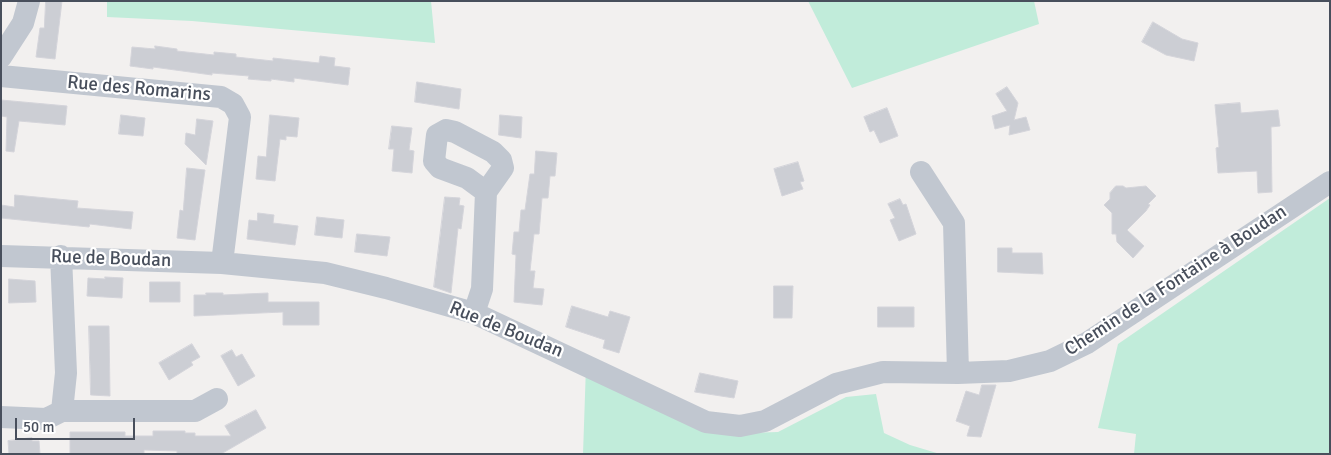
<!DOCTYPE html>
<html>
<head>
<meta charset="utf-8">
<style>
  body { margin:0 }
  #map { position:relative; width:1331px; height:455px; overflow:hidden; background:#f2f0ef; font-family:Signika,sans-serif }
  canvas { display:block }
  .frame { position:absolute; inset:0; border:2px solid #484f5c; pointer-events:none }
  .scale { position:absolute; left:15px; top:418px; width:120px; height:22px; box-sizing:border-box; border:2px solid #484f5c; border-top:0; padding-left:6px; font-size:15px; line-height:18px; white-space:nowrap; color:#484f5c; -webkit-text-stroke:4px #fff; paint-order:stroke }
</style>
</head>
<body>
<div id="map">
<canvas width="1331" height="455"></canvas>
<div class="frame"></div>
<div class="scale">50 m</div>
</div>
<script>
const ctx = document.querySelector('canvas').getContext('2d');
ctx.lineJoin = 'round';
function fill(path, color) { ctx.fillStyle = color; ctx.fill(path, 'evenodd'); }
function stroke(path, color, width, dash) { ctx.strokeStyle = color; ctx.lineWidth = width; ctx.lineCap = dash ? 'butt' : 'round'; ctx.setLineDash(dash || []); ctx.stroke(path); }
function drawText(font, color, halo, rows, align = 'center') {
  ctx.font = font + ' Signika,sans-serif'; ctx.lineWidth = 4.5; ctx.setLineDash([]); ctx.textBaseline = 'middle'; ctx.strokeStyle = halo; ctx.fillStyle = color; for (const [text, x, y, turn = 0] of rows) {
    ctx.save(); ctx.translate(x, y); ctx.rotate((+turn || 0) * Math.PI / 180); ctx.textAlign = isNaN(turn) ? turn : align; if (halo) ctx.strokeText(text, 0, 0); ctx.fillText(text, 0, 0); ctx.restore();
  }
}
const green = new Path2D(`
  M107,1H431L435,43L192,21L107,17Z
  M808,1H1034L1039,24L852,88Z
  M1330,198V454H1134L1136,434L1098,428L1118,344Z
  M586,366L717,434L778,432L846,397L876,394L884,433L910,445L940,454H583Z`);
const building = new Path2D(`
  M46,1H62L55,59L36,57L40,28H44Z
  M1153,22L1182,39L1198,43L1194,61L1166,55L1142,42Z
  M155,46L177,49V51L214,55V52L236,54V57L273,61V58L319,63L320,56L335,58L334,66L350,68L348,85L294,78V82L271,79V81L248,79L249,76L212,73V75L153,67V69L130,66L132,47L155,49Z
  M417,82L461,89L459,109L415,102Z
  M1007,87L1018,103L1014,120L1026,117L1030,130L1009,135L1010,125L995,129L992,116L1007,111L996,94Z
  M1,100L67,106L65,125L19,121L14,152L6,151L7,117L1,116Z
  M1240,103L1241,113L1278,110L1280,126L1271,127L1272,192L1258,193L1257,171L1218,173L1216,148L1219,147L1215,105Z
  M887,108L898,136L880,143L874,130L870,132L864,117Z
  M121,115L145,118L143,136L119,134Z
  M270,115L299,118L297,137L286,136V140L280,139L275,181L256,179L258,156L266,157Z
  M500,115L522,117L521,138L499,135Z
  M197,119L213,121L206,165L185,144L186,133L195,135Z
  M392,126L412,128L409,150L414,151L412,173L392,171L394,149H389Z
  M536,151L557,153L555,176H550L548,198H542L539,234H534L530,271H535L533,288L544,289L542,305L514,302L516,255L512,254L514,232H519L521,210H525L530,174H534Z
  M798,162L804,181L800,182L803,189L782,196L774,169Z
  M187,168L205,170L195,240L177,238L180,210L183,211Z
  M1116,186H1123L1126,188L1146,186L1156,196L1148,204L1150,205L1146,211L1127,230L1144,246L1133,258L1117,242L1116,234H1112V213L1104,205L1110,199V193Z
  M15,195L78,201L77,208L133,212L131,229L90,224L89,227L1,218V205L14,207Z
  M445,197L460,198L459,205L464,206L461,229L458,228L451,293L434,287Z
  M900,199L903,205L906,204L916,234L899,241L890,220L895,218L888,204Z
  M258,213L274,215L273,223L298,226L295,245L247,239L249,220L257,221Z
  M317,217L344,220L342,238L315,235Z
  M357,234L390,237L387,256L355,252Z
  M998,248H1012V253H1042L1043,274L998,272Z
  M105,277L123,278L122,298L87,296L88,278L105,279Z
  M9,279L35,281L36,302L9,303Z
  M150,282H180V302H150Z
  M774,286H793L792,318H774Z
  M206,293H223V295L268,293V302H319V325H283V312L194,316V295H206Z
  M572,306L608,317L610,311L630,317L619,353L603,348L605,340L566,327Z
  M878,307H914V327H878Z
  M89,326H109L110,396L91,395Z
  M192,344L200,357L191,362L193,365L169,380L159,363Z
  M232,350L236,357L242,354L255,376L238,386L221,356Z
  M700,373L738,381L734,398L695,392Z
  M982,385H996L981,437L967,436L970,426L956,421L966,391L979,395Z
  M256,410L266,428L221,454H177V451L144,450V454H70V432H125V436H153V431H185V433H195V436H231L225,426Z
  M32,438V441H39L40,454H9L8,441Z`);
const minor = new Path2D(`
  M1,57L23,23L29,1
  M1,76L221,97L233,104L240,117L222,263
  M921,172L954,223L958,373
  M1,256L222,263L325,273L386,288L474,313L706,422L740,426L765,421L836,384L883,372L958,373L1009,371L1050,361L1087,343L1330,182
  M61,256L66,373L62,411
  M474,313L482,289L486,192L503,168L501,160L493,152L455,132L446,130L437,135L434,161L440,168L467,178L486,192
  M1,417L46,419L62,411H195L217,399`);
const streetNames = [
  ["Rue des Romarins",139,89,5],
  ["Rue de Boudan",111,259,2],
  ["Chemin de la Fontaine à Boudan",1176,281,-33],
  ["Rue de Boudan",506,330,22]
];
fill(green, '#c1ecda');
fill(building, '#ccced4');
stroke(building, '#d4d4da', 1);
stroke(minor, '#c1c7d0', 22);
drawText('19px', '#484f5c', '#fff', streetNames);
</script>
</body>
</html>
